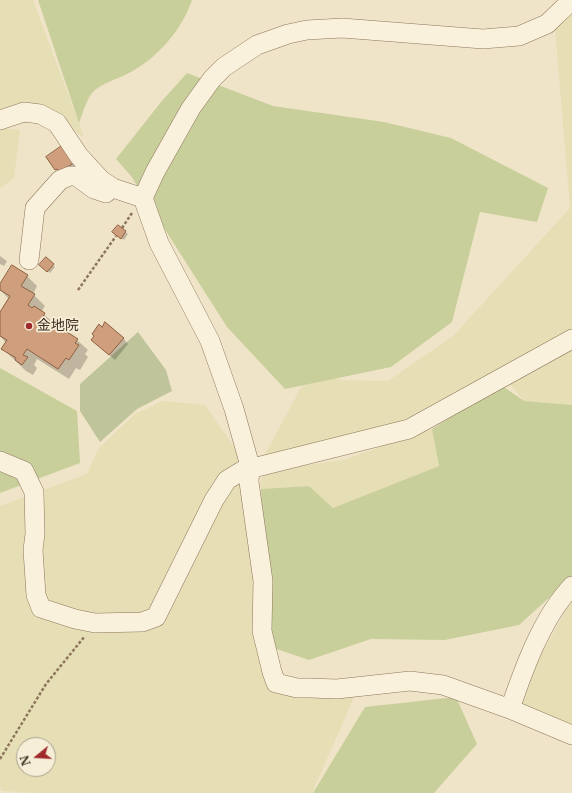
<!DOCTYPE html>
<html>
<head>
<meta charset="utf-8">
<style>
  body { margin:0 }
  #map { position:relative; width:572px; height:793px; overflow:hidden; background:#f0e4c8; font-family:"Libre Baskerville",serif }
  canvas { display:block }
  .north { position:absolute; left:16px; top:737px; width:40px; height:40px; box-sizing:border-box; background:#f7eed8; border:1px solid #ada18e; border-radius:50%; rotate:252deg; font-size:11px; font-weight:700; line-height:16px; text-align:center; color:#3d2e20 }
  .north::after { content:''; display:block; margin:auto; width:14px; height:18px; background:#9e2a2b; clip-path:polygon(50% 0,100% 100%,50% 72%,0 100%) }
</style>
</head>
<body>
<div id="map">
<canvas width="572" height="793"></canvas>
<div class="north">N</div>
</div>
<script>
const ctx = document.querySelector('canvas').getContext('2d');
ctx.lineJoin = 'round';
function fill(path, color) { ctx.fillStyle = color; ctx.fill(path, 'evenodd'); }
function stroke(path, color, width, dash) { ctx.strokeStyle = color; ctx.lineWidth = width; ctx.lineCap = dash ? 'butt' : 'round'; ctx.setLineDash(dash || []); ctx.stroke(path); }
function drawText(font, color, halo, rows, align = 'center') {
  ctx.font = font + ' "Libre Baskerville","Noto Sans JP",serif'; ctx.lineWidth = 3.5; ctx.setLineDash([]); ctx.textBaseline = 'middle'; ctx.strokeStyle = halo; ctx.fillStyle = color; for (const [text, x, y, turn = 0] of rows) {
    ctx.save(); ctx.translate(x, y); ctx.rotate((+turn || 0) * Math.PI / 180); ctx.textAlign = isNaN(turn) ? turn : align; if (halo) ctx.strokeText(text, 0, 0); ctx.fillText(text, 0, 0); ctx.restore();
  }
}
const farmland = new Path2D(`
  M0,0H33L84,137L40,114L0,122Z
  M572,2V405L524,401L499,371L428,413L323,448L263,458L310,371L343,380L388,381L453,336L570,208L554,17Z
  M0,128L20,130L14,178L0,188Z
  M163,401L205,405L249,469L276,683L359,686L312,793H35L2,791L0,786V506L87,474L99,448L135,414ZM24,745H48V769H24Z
  M432,429L439,466L333,508L309,486L261,489L260,482L266,471L343,460Z
  M572,600V735L510,709Z`);
const green = new Path2D(`
  M38,0H192C182,30 156,60 127,74C116,80 101,83 92,93C87,99 82,115 79,123Z
  M187,73L273,106L384,122L451,138L548,188L537,222L480,212L452,322L391,367L285,389L227,327L131,176L116,159L161,102Z
  M0,368L77,411L80,463L0,493Z
  M501,385L524,401L572,405V577L519,625L445,640L371,639L309,660L265,645L261,489L309,486L333,508L439,466L432,429Z
  M456,697L477,744L434,793H313L365,707Z`);
const cemetery = new Path2D(`
  M138,332L166,370L172,391L137,409L100,442L80,411V384Z`);
const shadow = new Path2D(`
  M63,147L79,168L61,175L47,157Z
  M126,232L128,234L124,240L116,235Z
  M0,256L7,261L4,266L0,264Z
  M53,265L55,267L50,273L43,267Z
  M27,276L37,286L33,294L45,306L41,312L55,324L54,325L77,340L88,350L85,354L88,357L80,370L76,368L69,379L37,359L34,365L37,368L33,375L26,371L3,349L6,343L0,336V314L9,299L0,290V285Z
  M102,328L123,338L128,344L115,360L97,345Z`);
const building = new Path2D(`
  M63,145L75,162L60,172L57,169L55,170L46,157Z
  M118,225L126,231L121,239L112,232Z
  M46,257L54,264L47,272L39,265Z
  M12,265L28,275L21,286L35,294L28,305L32,308L34,306L45,313L43,317L78,339L75,343L79,345L69,360L66,358L58,369L27,349L23,355L28,357L22,365L15,360L16,358L1,349L7,340L0,336V312L10,296L0,290V284Z
  M105,322L124,338L109,355L91,340L94,336L92,334L99,324L102,327Z`);
const path = new Path2D(`
  M122,228L132,213
  M78,290L116,236
  M0,759L46,684L85,636`);
const minor = new Path2D(`
  M0,120L24,112L40,114L57,123L79,156L101,180L113,188L143,198L159,243L210,341L234,409L250,466L249,482L263,581L262,631L272,672L276,683L297,688H310L337,689L410,681L443,685L510,709L572,735
  M143,198L155,172L191,108L212,79L224,67L257,45L288,34L307,30L342,28L483,39L519,36L547,24L572,0
  M29,260L35,208L60,180L70,176H76L94,189L106,193
  M0,461L24,471L34,492L35,534L33,550L36,595L41,608L75,619L95,623L142,622L156,617L214,500L227,480L250,466
  M249,469L409,429L572,339
  M510,709C524,668 542,618 572,586`);
const markers = [
  [29,326,4,"#9e2a2b"]
];
const poiNames = [
  ["金地院",37,326]
];
fill(farmland, '#e6deb5');
fill(green, '#c9cf9b');
fill(cemetery, '#bfc49a');
fill(shadow, '#0003');
fill(building, '#cf9f7d');
stroke(building, '#8d5f41', 1);
stroke(minor, '#8d765c', 20);
stroke(path, '#8d765c', 2.5, [3, 2]);
stroke(minor, '#faf1dc', 19);
for (const [x, y, r, color] of markers) { const dot = new Path2D(); dot.arc(x, y, r, 0, 2 * Math.PI); ctx.fillStyle = color; ctx.fill(dot); stroke(dot, '#f7eed8', 1.5); }
drawText('14px', '#3d2e20', '#f7eed8', poiNames, 'left');
</script>
</body>
</html>
